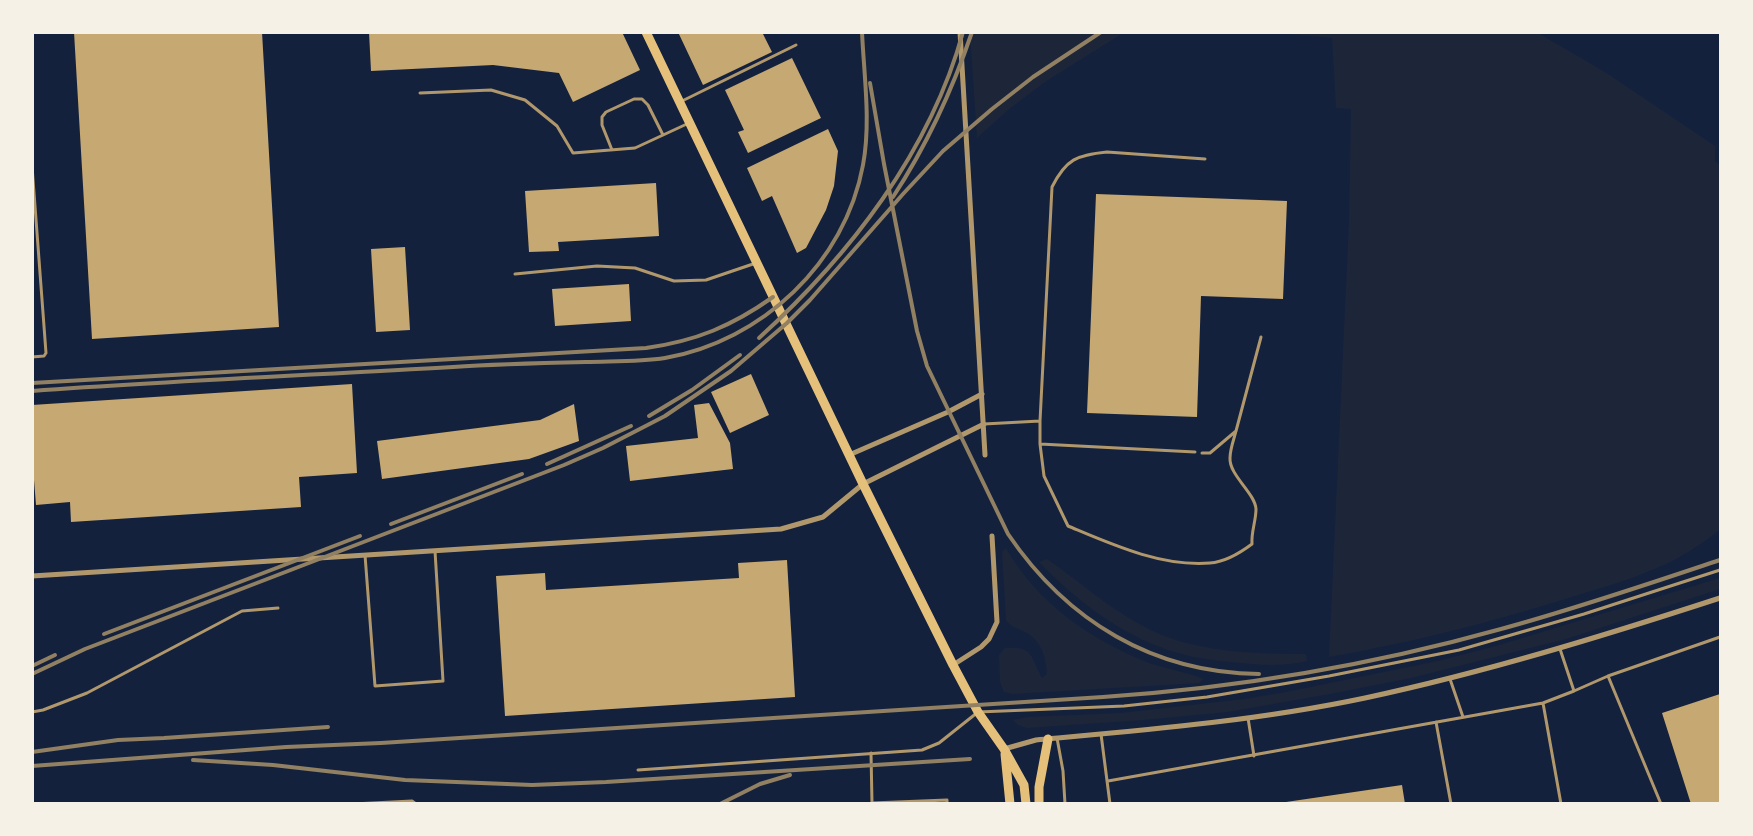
<!DOCTYPE html>
<html>
<head>
<meta charset="utf-8">
<style>
  body { margin:0 }
  #map { position:relative; width:1753px; height:836px; overflow:hidden; background:#14213d; font-family:Helvetica,sans-serif }
  canvas { display:block }
  .frame { position:absolute; inset:0; border:34px solid #f6f1e7; pointer-events:none }
</style>
</head>
<body>
<div id="map">
<canvas width="1753" height="836"></canvas>
<div class="frame"></div>
</div>
<script>
const ctx = document.querySelector('canvas').getContext('2d');
ctx.lineJoin = 'round';
function fill(path, color) { ctx.fillStyle = color; ctx.fill(path, 'evenodd'); }
function stroke(path, color, width, dash) { ctx.strokeStyle = color; ctx.lineWidth = width; ctx.lineCap = dash ? 'butt' : 'round'; ctx.setLineDash(dash || []); ctx.stroke(path); }
const green = new Path2D(`
  M970,33V32L1123,33L1045,82L1008,110L977,138Z
  M1275,33H1538L1605,72L1715,146V161L1720,165V530C1701,544 1681,558 1659,567C1628,581 1594,590 1562,600C1485,624 1408,643 1329,657L1349,221L1351,109L1336,108L1332,38Z
  M1006,548C1037,603 1091,640 1149,663C1167,669 1186,672 1204,679L1199,683L1013,694L1004,692L1000,682L999,655L1005,648C1034,646 1030,656 1042,678L1047,674C1046,658 1042,642 1027,633C1019,628 1014,629 1006,621L1002,552Z
  M1047,559C1078,580 1107,607 1141,625C1188,652 1253,654 1306,654L1307,661C1282,667 1257,665 1231,662C1208,660 1182,656 1160,647C1113,629 1074,598 1039,562Z
  M1720,578V589L1566,639L1411,678L1330,694L1228,712L1143,720L1027,728L1018,725L1013,720L1028,717L1121,713L1244,699L1286,692L1438,661L1496,646Z`);
const building = new Path2D(`
  M74,32H262L279,327L92,339Z
  M369,32H622L640,70L573,102L559,73L493,65L371,71Z
  M678,32H762L772,52L703,85Z
  M792,58L821,118L748,153L738,132L744,130L725,90Z
  M828,129L838,151L834,186L826,210L806,248L797,253L772,196L762,201L747,168Z
  M656,183L659,236L558,242L559,251L529,252L525,191Z
  M1096,194L1287,201L1283,299L1201,296L1197,417L1087,413Z
  M405,247L410,330L376,332L371,249Z
  M629,284L631,321L555,326L552,289Z
  M751,374L769,415L730,433L711,392Z
  M352,384L357,473L299,477L301,507L71,522L70,502L36,505L32,455V405Z
  M709,403L730,443L733,469L630,481L626,446L698,438L694,405Z
  M574,404L579,441L529,459L382,479L377,441L540,420Z
  M787,560L795,697L505,716L496,576L545,573L546,590L739,578L738,563Z
  M1720,694V804H1691L1662,713Z
  M1402,785L1405,804H1286V802Z`);
const service = new Path2D(`
  M420,93L491,90L525,100L557,126L573,153L635,148L689,123
  M680,102L796,45
  M612,150L602,125V117L606,112L634,99H642L648,105L663,135
  M32,166L46,353L44,356L32,357
  M515,274L597,266L635,268L674,281L706,280L756,263
  M984,424L1040,421
  M1040,444L1044,476L1068,526C1111,544 1161,567 1210,563C1225,562 1240,553 1252,544C1251,532 1256,521 1256,509C1255,493 1229,475 1230,458C1230,449 1234,439 1236,431
  M1195,452L1040,444V421L1052,187C1066,159 1077,155 1107,152L1205,159
  M1202,453H1210L1236,431L1261,337
  M365,555L375,686L443,681L435,551
  M1450,679L1463,717
  M1574,691L1608,676
  M1543,703L1561,804
  M32,712L43,710L87,693L242,611L278,608
  M1248,718L1254,756
  M1436,722L1451,804
  M1101,734L1110,804
  M1057,738L1063,771L1065,804
  M871,753L872,803L947,800V804
  M638,770L922,750L939,743L978,712L1124,706L1207,697L1329,676L1459,650L1584,614L1720,570
  M1108,781L1543,703L1574,691L1560,649
  M353,804L412,801L416,804
  M1661,804L1608,676L1720,637`);
const minor = new Path2D(`
  M960,32L985,455
  M849,455L948,412L982,394
  M32,576L781,529L823,517L863,484L984,424
  M953,665L981,647L989,639L997,622L992,536
  M1004,749L1036,740C1146,730 1256,721 1365,698C1486,672 1603,636 1720,598`);
const secondary = new Path2D(`
  M646,32L863,484L953,665L978,712L1004,749L1024,785L1026,804
  M1005,754L1010,804
  M1039,804V787L1048,739`);
const rail = new Path2D(`
  M870,83L884,164L917,331L927,366L1008,534C1067,621 1153,673 1259,674
  M893,197C927,145 952,91 972,32
  M759,338C849,256 930,152 963,32
  M32,383L646,348C696,341 732,326 773,297
  M32,391C172,381 313,375 453,367C497,364 541,363 586,362C612,361 639,362 665,358C762,341 845,263 863,165C871,122 864,76 862,32
  M649,416L692,390L740,355
  M547,464L631,426
  M391,524L522,474
  M104,634L360,536
  M32,666L55,655
  M32,674L85,649L564,465L603,448L665,416L731,371L787,323L810,300L903,194L943,151L992,109L1033,77L1101,32
  M32,752L118,740L164,738L328,727
  M193,760L273,765L405,780L532,785L606,782L970,759
  M32,766L286,747L381,743L1103,697C1236,688 1372,665 1501,629C1575,609 1648,584 1720,560
  M720,804L760,784L790,775`);
fill(green, '#1d2539');
fill(building, '#c6a872');
stroke(service, '#b1986c', 3);
stroke(minor, '#b1986c', 5);
stroke(secondary, '#e5c07b', 9);
stroke(rail, '#918062', 4);
</script>
</body>
</html>
